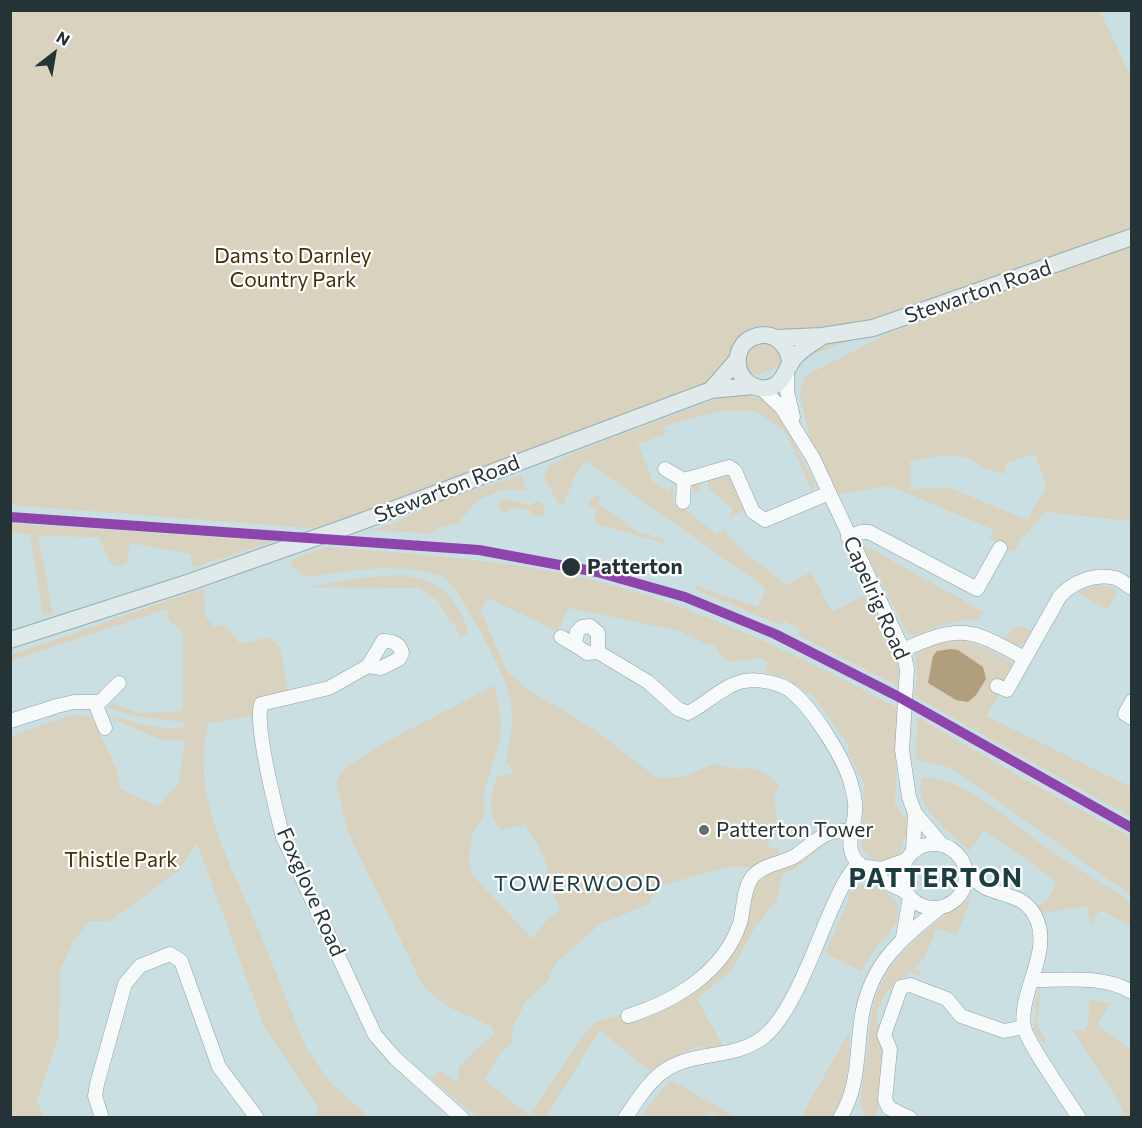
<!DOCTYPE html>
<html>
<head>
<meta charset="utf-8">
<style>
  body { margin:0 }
  #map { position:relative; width:1142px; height:1128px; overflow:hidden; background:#cadfe2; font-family:Commissioner,sans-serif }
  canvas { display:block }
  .frame { position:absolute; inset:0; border:12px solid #243436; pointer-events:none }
  .north { position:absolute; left:24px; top:24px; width:60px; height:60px; -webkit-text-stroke:4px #fff; paint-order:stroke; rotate:31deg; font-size:16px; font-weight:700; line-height:24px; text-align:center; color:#243436 }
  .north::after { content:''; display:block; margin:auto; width:21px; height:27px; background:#243436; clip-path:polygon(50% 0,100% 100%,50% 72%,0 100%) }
</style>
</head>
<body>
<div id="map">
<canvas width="1142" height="1128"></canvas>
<div class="frame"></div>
<div class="north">N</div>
</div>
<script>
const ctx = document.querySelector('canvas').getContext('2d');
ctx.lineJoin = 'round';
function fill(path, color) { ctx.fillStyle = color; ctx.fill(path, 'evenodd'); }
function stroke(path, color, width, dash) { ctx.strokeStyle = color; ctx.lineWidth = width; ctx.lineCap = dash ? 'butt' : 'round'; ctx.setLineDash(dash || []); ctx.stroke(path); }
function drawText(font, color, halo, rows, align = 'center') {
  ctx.font = font + ' Commissioner,sans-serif'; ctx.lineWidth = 4.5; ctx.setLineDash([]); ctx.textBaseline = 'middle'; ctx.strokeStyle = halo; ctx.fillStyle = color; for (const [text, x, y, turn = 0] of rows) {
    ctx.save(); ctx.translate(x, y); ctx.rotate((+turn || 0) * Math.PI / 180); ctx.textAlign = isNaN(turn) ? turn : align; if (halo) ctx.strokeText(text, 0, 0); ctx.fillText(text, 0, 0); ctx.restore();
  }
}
const green = new Path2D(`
  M10,11H1100L1131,77V237L335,530L11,505Z
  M1131,244V521L1046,512L1021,539L1014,552L989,538L994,530L890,486L833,495L811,442L800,395L805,376L889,333ZM1035,454L1046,487L1027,520L950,488L911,489L910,461L943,455L967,457L984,468L1004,474L1007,463Z
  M742,395L760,398L771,406L790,434L815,485L812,492L786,432L756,411H720L663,426L666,434L638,444L653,481L668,491L673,483L674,506H681L717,535L724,528L739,548L786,585L811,572L832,612L864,596C879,625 904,652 898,686L798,635L800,629L785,621L780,625L696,590L697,586L755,606H758L766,588L586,461L574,477L564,504L560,505L544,479L548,466L575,452L724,396Z
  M727,474L732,478L746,509L728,519L733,509L707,487L709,481L699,484L701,487L696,493L690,486L692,483Z
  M522,475L526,490H502L478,500L457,524L439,527L432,534L370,530L395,523L440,500Z
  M602,496L597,503L642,535L646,532L655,538L659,536L667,544L594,523L596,508L588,505L593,497Z
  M503,498L530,505L537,501L544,504L545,511L542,516L534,517L530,510L513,508L503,514L497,505Z
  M11,523L19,524L275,541L192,568L191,554L130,543L127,563L117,567L110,562L99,537L38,536L53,614L43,615L30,534L11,533Z
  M862,544L984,612L978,621C957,617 935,628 914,636L907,633Z
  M326,547C413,554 502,559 588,579C698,605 798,656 898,708L895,805L910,824L900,853C884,862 875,865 862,850L864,783L848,752L849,746L812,694L807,693L785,677L765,672L768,663L764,658L726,662L714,645L704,644L681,631L569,608L557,631L488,598L481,611L506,670L524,687L594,729L657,778L683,777L714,764L736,769L750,768L767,774L779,785L773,798L778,825L766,845L779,850V857L751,867H726L657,887L649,904L600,924L555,964L547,982L526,1001L514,1024L511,1044L502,1051L484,1079L529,1115L587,1031L594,1023L619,1015C639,1027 679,1004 696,990L748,915L756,878L792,865L830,842L794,869L782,874L777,900L755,927L731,971L697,999L723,1046L708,1049L703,1046C683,1051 667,1060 649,1071L600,1030L546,1117L476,1116L431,1079L440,1071L458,1082V1068L479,1046L494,1035L493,1027L449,1007L424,988L347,830L336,781L344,768L393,738L495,685L501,719L500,739L483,796L485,813L472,835L469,858L472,875L533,939L545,922L560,910L548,882L546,860L525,824L502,830C486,817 490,793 498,776L513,774L512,769L505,763C511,740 515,715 508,691C504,673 456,581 442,576C397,561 351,571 305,577L292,566L291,560Z
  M398,575C429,579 444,584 459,611C463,618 468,625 468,633L459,637L454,622L451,623L439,602L419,588L309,587L361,578Z
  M1098,585L1112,587L1117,593L1108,610L1077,592Z
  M204,588L205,616L214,627L225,625L240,644L269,637L280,647L288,695L254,698L257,715L208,723C191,794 227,855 254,919C272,962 288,1004 306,1047L328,1080L369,1117H320L314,1113L319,1108L264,1026L197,843L179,870L150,892L110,921H89L72,943L60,970L59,1035L37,1101L43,1117H11V736L72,715L91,716L118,772L120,789L158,806L179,783L185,741L169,739L163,741L108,716L166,729L186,727L184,722L139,717L107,708L112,703L138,713L183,711V632L169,621L167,609L11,661L10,655Z
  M1023,626L1031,631L1024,644L1015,645L1004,639L1013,627Z
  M962,640L988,649L1013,663L1015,670L986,716L1131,787V817L914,696L917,676L915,654L935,645Z
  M917,717L1033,784L1131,837V895L951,768L916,759Z
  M925,777C969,781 1007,820 1043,845C1072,865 1102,883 1131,902V926L1100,910L1090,925L1088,909L1084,906L1042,913L1037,906C1047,902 1055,890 1055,880L984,830L969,851C952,830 915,813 921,779Z
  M861,884C871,885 879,888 887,893C913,912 887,934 874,951C869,957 865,964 861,971L825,953L848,902L849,894Z
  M971,898L957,935L940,929L935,932L924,959L914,968L921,971L919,976L909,972L885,993L876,1015L885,1048L877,1117H866L860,1104L873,1006C887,955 929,926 971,898Z
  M1041,988L1037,1025L1046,1041L1042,1043L1033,1028L1036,1010L1034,1004Z
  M1090,999L1110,1003L1099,1022L1100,1027L1131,1050V1117H1116L1122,1114L1123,1109L1073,1030H1085L1088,1025Z
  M850,1031C849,1063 849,1090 831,1117L800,1118Z
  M673,1081L735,1117H720L712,1113C694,1123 661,1119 642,1115L664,1087Z`);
const water = new Path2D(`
  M951,649L958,650L983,667L986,679L976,695L968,702L956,700L928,683L933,656L937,651Z`);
const minor = new Path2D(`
  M787,373V391L793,417
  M761,388L782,408L813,458L903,650L907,669L902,750L909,797L915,813L942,845
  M665,469L684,480L729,467L735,471L753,512L765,520L829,493
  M683,502L684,480
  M848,537L861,532H869L977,589L1000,548
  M561,637L575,645
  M903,650C961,624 970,628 1024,658
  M598,652V633L590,626L582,627L577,632L575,645L587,653L598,652L648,682L678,709L688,713C706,704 724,685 744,681C758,679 780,682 792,692C813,709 847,762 852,788C854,795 856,804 855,811C855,825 846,841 853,856C862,874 889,883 906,892
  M368,666L383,641C392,641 400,643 402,653L399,659L381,668L368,666L329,688L261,704C255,727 276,810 283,837L375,1035L395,1058L462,1118
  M997,686L1007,690L1060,596C1073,582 1095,573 1115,578C1121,579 1126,585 1132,588
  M1132,701L1125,714L1132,718
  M95,703L105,728
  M10,721L57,706L74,702H100L119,683
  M902 876a32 32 0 1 1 64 0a32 32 0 1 1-64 0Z
  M913,851L915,813
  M867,867L881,869L906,860
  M965,869C971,876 978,884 986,888C1003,896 1023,895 1034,914C1055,949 1018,991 1024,1027C1027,1043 1068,1100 1079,1118
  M903,937L910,897
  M1033,980C1065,980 1103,975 1132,992
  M628,1016C675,1001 723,973 740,923C744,909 743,891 751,879C759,865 782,864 795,856C806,849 816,838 829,833C836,830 843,831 851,831
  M102,1118L95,1096L97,1084L125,984L140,966L170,954L181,961L219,1067L257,1118
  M625,1118C637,1101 649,1080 667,1069C699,1049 740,1061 769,1032C794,1007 815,948 829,915C837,897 845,877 859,863
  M840,1118C860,1086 856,1051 862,1015C871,963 902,938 941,907
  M910,1118L889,1108L885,1100L890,1049L884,1035L901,987L910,985L947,999L961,1016L1004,1031L1024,1027`);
const major = new Path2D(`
  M777,338L822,336L873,328L1132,237
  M790,365C790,346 774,329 754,337C729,346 734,384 760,388C783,391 784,370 795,357C802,349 813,343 821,337
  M711,390L737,360
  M10,640L190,582L352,525L711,390L753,386`);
const rail1 = new Path2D(`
  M10,517L479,550L597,572L685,597L775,634L897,696L1132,828`);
const markers = [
  [571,567,10,"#243436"],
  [704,830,6,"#5e7072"]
];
const parkNames = [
  ["Dams to Darnley",293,256],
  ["Country Park",293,280],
  ["Thistle Park",121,860]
];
const streetNames = [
  ["Stewarton Road",978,292,-19],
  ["Stewarton Road",447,489,-21],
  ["Capelrig Road",876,598,66],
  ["Foxglove Road",311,892,66]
];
const stopNames = [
  ["Patterton",587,567]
];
const poiNames = [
  ["Patterton Tower",716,830]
];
const neighbourhoodNames = [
  ["TOWERWOOD",578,884]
];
const districtNames = [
  ["PATTERTON",936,878]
];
fill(green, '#d8d2bf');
fill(water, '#b19e7c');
stroke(minor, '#8f9fa2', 15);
stroke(major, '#95adb0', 18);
stroke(minor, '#f7fafb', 14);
stroke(major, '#e0eaeb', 16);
stroke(rail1, '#8e44ad', 10);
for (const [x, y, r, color] of markers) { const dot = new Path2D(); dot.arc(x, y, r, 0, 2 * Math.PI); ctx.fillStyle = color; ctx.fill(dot); stroke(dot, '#fff', 2); }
drawText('21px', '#462c02', '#fff', parkNames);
drawText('21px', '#243436', '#fff', streetNames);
drawText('bold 21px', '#243436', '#fff', stopNames, 'left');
drawText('21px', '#243436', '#fff', poiNames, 'left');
ctx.letterSpacing = '1.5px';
drawText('22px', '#1b3e43', '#fff', neighbourhoodNames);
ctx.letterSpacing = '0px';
ctx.letterSpacing = '1.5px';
drawText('bold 27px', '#1b3e43', '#fff', districtNames);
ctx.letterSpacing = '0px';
</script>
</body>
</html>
